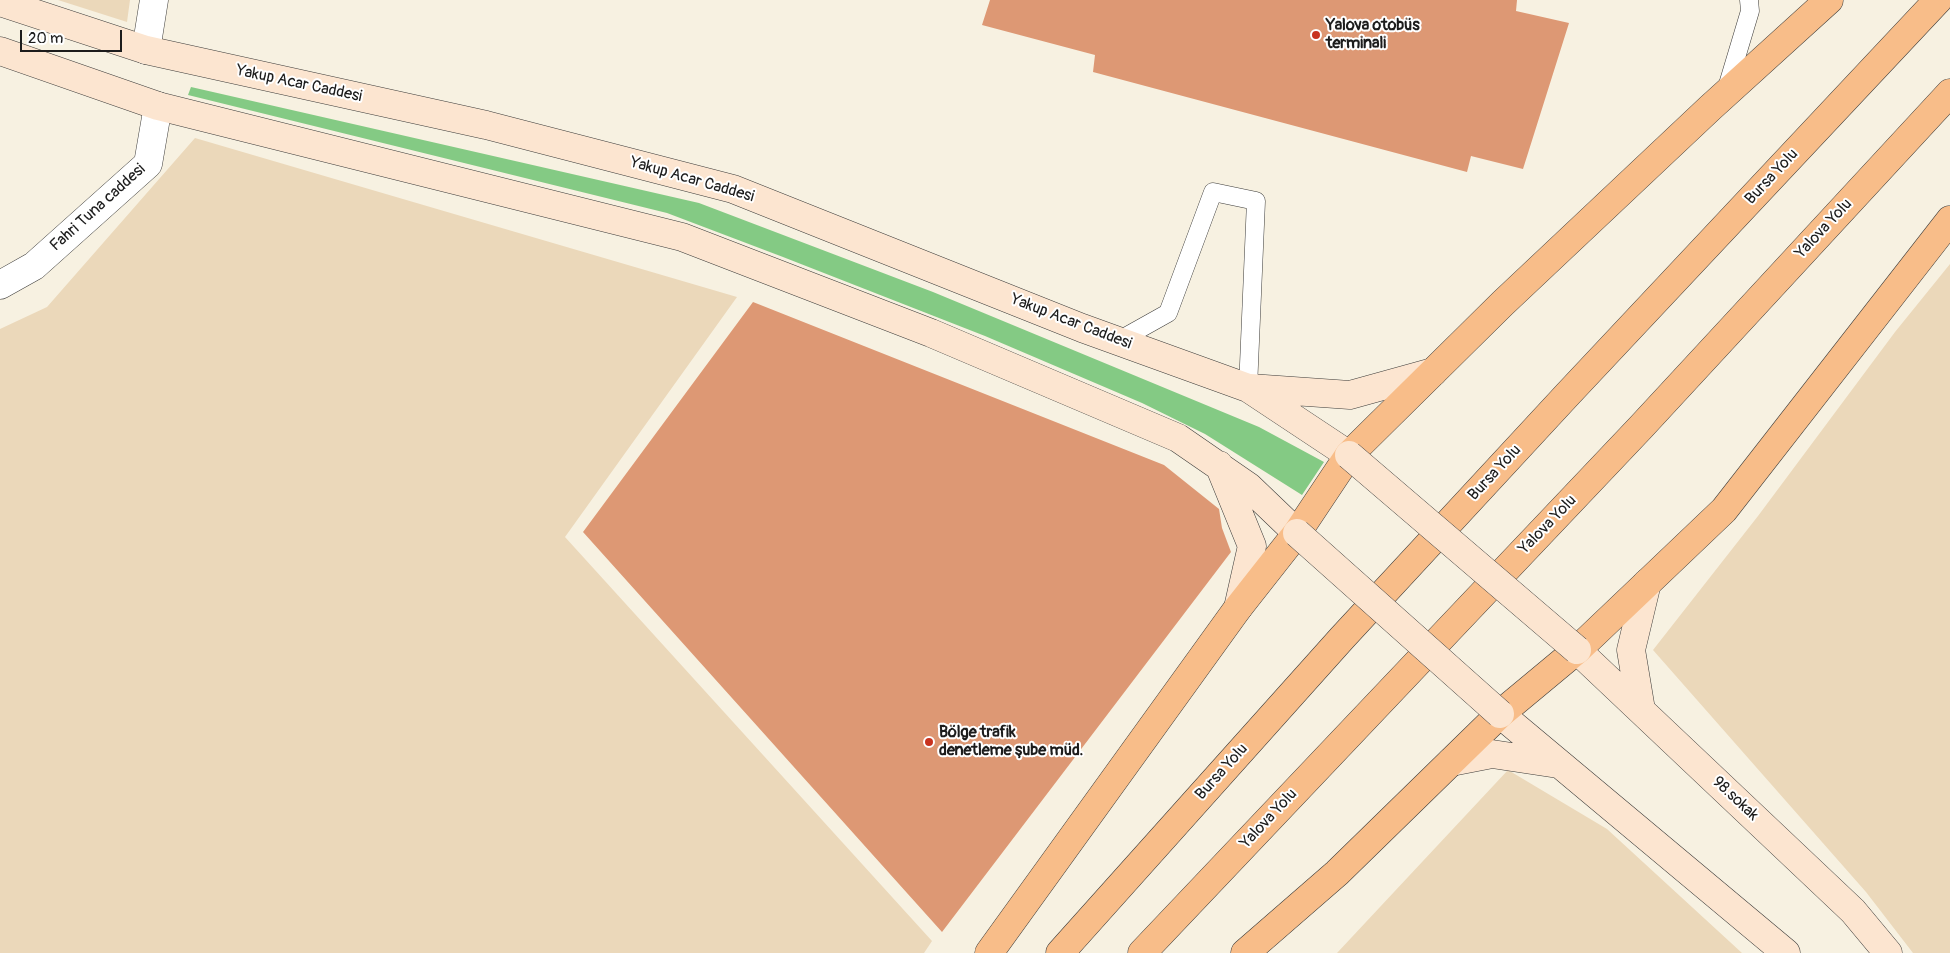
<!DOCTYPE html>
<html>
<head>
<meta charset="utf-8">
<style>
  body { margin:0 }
  #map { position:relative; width:1950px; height:953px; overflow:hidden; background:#f7f1e1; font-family:Pangolin,sans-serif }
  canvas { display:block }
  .scale { position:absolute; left:20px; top:30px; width:102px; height:22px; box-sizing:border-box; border:2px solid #1c1c1c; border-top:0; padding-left:6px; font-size:15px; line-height:18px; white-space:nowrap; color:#1c1c1c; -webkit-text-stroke:4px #fff; paint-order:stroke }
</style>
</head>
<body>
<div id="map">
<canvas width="1950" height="953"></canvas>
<div class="scale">20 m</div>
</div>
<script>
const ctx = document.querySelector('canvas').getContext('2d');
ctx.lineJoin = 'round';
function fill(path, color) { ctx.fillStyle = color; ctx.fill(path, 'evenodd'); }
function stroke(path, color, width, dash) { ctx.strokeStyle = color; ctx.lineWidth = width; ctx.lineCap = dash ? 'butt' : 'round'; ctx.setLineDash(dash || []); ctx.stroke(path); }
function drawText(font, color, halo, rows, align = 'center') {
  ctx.font = font + ' Pangolin,sans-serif'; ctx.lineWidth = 4; ctx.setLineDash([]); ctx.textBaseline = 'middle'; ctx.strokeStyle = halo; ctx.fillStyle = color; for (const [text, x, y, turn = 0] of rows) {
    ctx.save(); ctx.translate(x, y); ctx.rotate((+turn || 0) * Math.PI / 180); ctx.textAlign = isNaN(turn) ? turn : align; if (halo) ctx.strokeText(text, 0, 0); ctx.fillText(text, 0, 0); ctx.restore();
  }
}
const built = new Path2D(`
  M58,0H130L127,22Z
  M195,138L737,297L565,537L932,941L924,953H0V329L47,307Z
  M1950,264V953H1913L1866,892L1653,650L1758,516L1895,332Z
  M1508,770L1607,829L1742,953H1337Z`);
const green = new Path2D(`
  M191,87L699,203L933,292L1259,427L1324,462L1302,495L1205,434L1142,403L985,336L783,257L667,213L188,95Z`);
const building = new Path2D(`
  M990,0H1517L1516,11L1569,23L1523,169L1471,156L1467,172L1093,72L1095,55L982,25Z
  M753,302L1164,465L1219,509L1222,528L1231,552L942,932L583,532Z`);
const lane = new Path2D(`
  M1726,91L1750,11L1749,0
  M1118,341L1168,313L1213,192L1256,201L1248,388`);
const street = new Path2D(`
  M146,50L154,0
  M0,285L34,266L148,164L158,106`);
const secondary = new Path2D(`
  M0,2L146,50L486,125L733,189L1082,328L1248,388L1349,455
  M0,51L158,106L682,237L931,333L1178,438L1249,487L1297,533
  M1250,388L1350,395L1433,372
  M1219,465L1252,546L1238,608
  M1577,650L1853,911L1888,953
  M1641,710L1631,650L1647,583
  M1500,714L1786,953
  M1451,762L1492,754L1558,764`);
const highway = new Path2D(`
  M989,953L1238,608L1297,533L1349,455L1503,303L1710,108L1829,0
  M1060,953L1342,638L1567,395L1938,0
  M1142,953L1641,427L1950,93
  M1245,953L1337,873L1500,714L1577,650L1724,510L1950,220`);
const secondaryBridge = new Path2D(`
  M1349,455L1577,650
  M1297,533L1500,714`);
const markers = [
  [1316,35,5,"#c8321e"],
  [929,742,5,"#c8321e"]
];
const poiNames = [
  ["Yalova otobüs",1326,26],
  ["terminali",1326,44],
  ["Bölge trafik",939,733],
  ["denetleme şube müd.",939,751]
];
const streetNames = [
  ["Yakup Acar Caddesi",299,84,12],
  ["Bursa Yolu",1772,177,-47],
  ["Yakup Acar Caddesi",692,180,16],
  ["Fahri Tuna caddesi",98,208,-42],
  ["Yalova Yolu",1824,229,-47],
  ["Yakup Acar Caddesi",1071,322,21],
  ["Bursa Yolu",1495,473,-47],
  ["Yalova Yolu",1548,525,-46],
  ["Bursa Yolu",1222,772,-48],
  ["98.sokak",1735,799,43],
  ["Yalova Yolu",1269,819,-47]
];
fill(built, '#ebd8ba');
fill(green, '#84ca84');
fill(building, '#dd9874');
stroke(lane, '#3d3c3a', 19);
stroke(street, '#3d3c3a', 29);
stroke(secondary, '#3d3c3a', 29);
stroke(highway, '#3d3c3a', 29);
stroke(lane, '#fff', 18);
stroke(street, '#fff', 28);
stroke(secondary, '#fce5d0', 28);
stroke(highway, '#f8bd89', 28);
stroke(secondaryBridge, '#3d3c3a', 29, []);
stroke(secondaryBridge, '#fce5d0', 28);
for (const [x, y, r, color] of markers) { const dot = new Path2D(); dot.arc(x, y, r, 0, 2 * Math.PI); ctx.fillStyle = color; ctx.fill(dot); stroke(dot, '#fff', 2); }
drawText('bold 16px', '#1c1c1c', '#fff', poiNames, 'left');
drawText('16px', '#1c1c1c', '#fff', streetNames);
</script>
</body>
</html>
